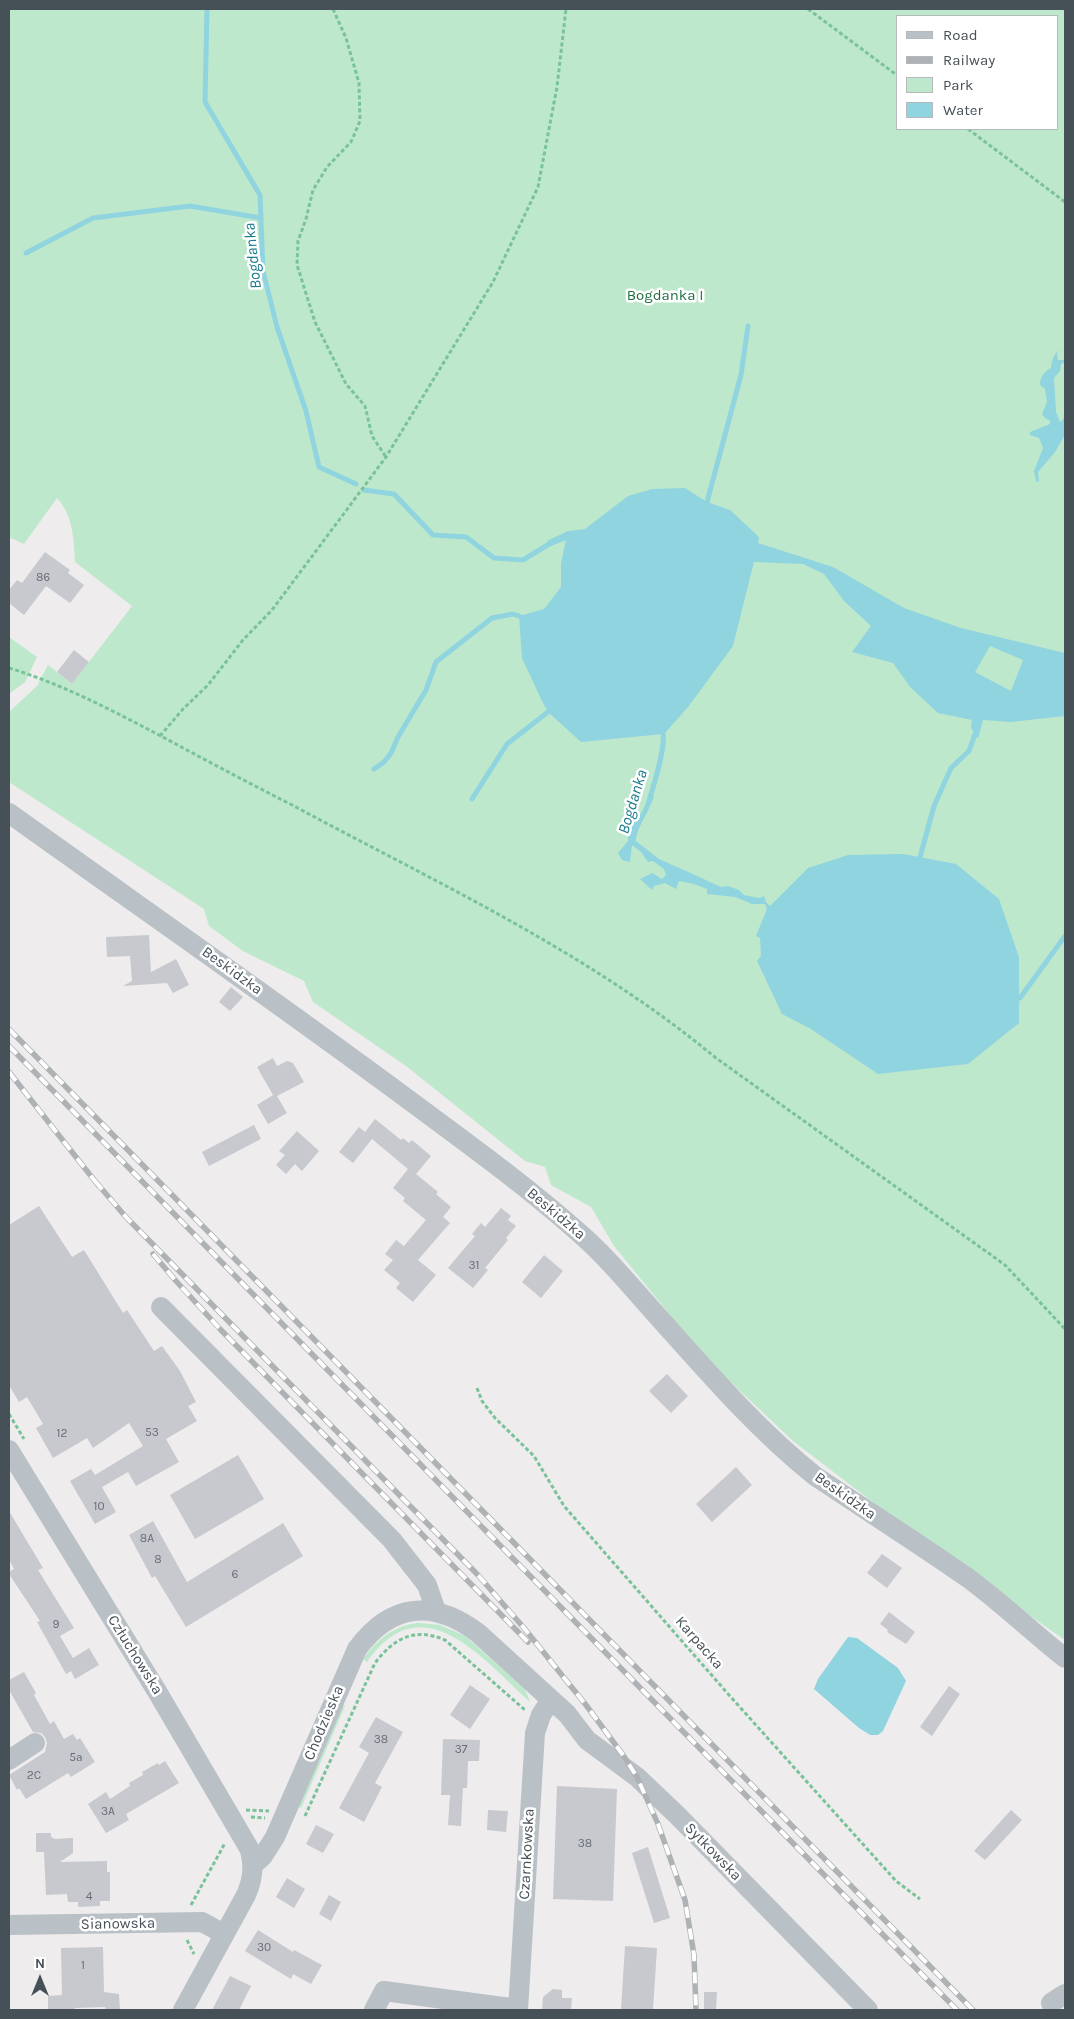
<!DOCTYPE html>
<html>
<head>
<meta charset="utf-8">
<style>
  body { margin:0 }
  #map { position:relative; width:1074px; height:2019px; overflow:hidden; background:#eeecec; font-family:Karla,sans-serif }
  canvas { display:block }
  .frame { position:absolute; inset:0; border:10px solid #465057; pointer-events:none }
  .legend { position:absolute; left:896px; top:15px; width:162px; height:115px; box-sizing:border-box; background:#fff; border:1px solid #b5b9bc; margin:0; padding:6px 9px; list-style:none; font-size:15px; color:#465057 }
  .legend li { display:flex; align-items:center; gap:10px; height:25px }
  .legend b { width:25px; border:1px solid #b5b9bc }
  .north { position:absolute; left:15px; top:1954px; width:50px; height:50px; -webkit-text-stroke:4px #fff; paint-order:stroke; rotate:0deg; font-size:14px; font-weight:700; line-height:20px; text-align:center; color:#465057 }
  .north::after { content:''; display:block; margin:auto; width:18px; height:22px; background:#465057; clip-path:polygon(50% 0,100% 100%,50% 72%,0 100%) }
</style>
</head>
<body>
<div id="map">
<canvas width="1074" height="2019"></canvas>
<div class="frame"></div>
<ul class="legend">
<li><b style="height:6px;background:#b9c1c7"></b>Road</li>
<li><b style="height:6px;background:#afb2b5"></b>Railway</li>
<li><b style="height:14px;background:#bee8cc"></b>Park</li>
<li><b style="height:14px;background:#90d4e0"></b>Water</li>
</ul>
<div class="north">N</div>
</div>
<script>
const ctx = document.querySelector('canvas').getContext('2d');
ctx.lineJoin = 'round';
function fill(path, color) { ctx.fillStyle = color; ctx.fill(path, 'evenodd'); }
function stroke(path, color, width, dash) { ctx.strokeStyle = color; ctx.lineWidth = width; ctx.lineCap = dash ? 'butt' : 'round'; ctx.setLineDash(dash || []); ctx.stroke(path); }
function drawText(font, color, halo, rows, align = 'center') {
  ctx.font = font + ' Karla,sans-serif'; ctx.lineWidth = 5; ctx.setLineDash([]); ctx.textBaseline = 'middle'; ctx.strokeStyle = halo; ctx.fillStyle = color; for (const [text, x, y, turn = 0] of rows) {
    ctx.save(); ctx.translate(x, y); ctx.rotate((+turn || 0) * Math.PI / 180); ctx.textAlign = isNaN(turn) ? turn : align; if (halo) ctx.strokeText(text, 0, 0); ctx.fillText(text, 0, 0); ctx.restore();
  }
}
const green = new Path2D(`
  M9,9H1065V1640L942,1555L793,1441L705,1358L614,1246L591,1207L551,1185L545,1167L525,1161L406,1066L313,1002L304,981L243,951L209,926L204,909L9,782V712L37,686L48,665L72,684L132,606L75,562C74,540 73,515 57,498L24,544L11,538L9,540ZM898,16H1058V129H898Z
  M9,637L37,657L25,682L9,694Z
  M418,1623L440,1625L465,1636L525,1689L530,1702C483,1660 423,1582 367,1662L363,1659C378,1639 393,1626 418,1623Z
  M341,1704L345,1706L301,1808L297,1806Z`);
const water = new Path2D(`
  M1060,350L1057,354L1058,360H1065V362L1061,364L1060,371L1054,378L1056,412L1060,422L1065,417V435L1055,452L1038,472L1039,482L1036,481L1034,471L1043,448L1039,438L1030,435V432L1050,424V420L1046,419L1042,414L1047,402L1045,389L1040,385C1040,377 1044,372 1051,368C1052,361 1053,354 1060,350Z
  M685,488L707,502L730,510L759,537L758,543L833,567L904,608L961,628L1065,653V716L1011,722L983,720L978,739L971,728L972,720L938,713L911,688L893,663L852,652L871,626L844,601L824,574L803,564L754,562L733,646L688,707L664,734L581,742L548,712L542,701L522,658L519,616L544,609L561,587V563L566,540L551,546L547,541L568,531L585,529L628,496L652,489ZM990,646L1023,660L1011,691L975,672Z
  M649,794L654,796C651,808 635,831 636,841L659,859L695,875L721,887L728,886L739,890L744,895L760,898L764,896L766,902L770,906L808,868L848,855L903,854L956,864L999,899L1019,957V1023L968,1064L878,1074L811,1029L782,1014L757,961L761,956L760,938L756,936L767,909L765,904H752L735,897L707,894V889L694,884L679,881L676,889L665,883L654,886L652,890L640,879L652,873L662,879L666,875L664,869L653,861L648,862L641,852L632,845L630,862L622,860L618,853L628,841V833L625,829L618,832C622,825 629,824 635,820C643,814 646,803 649,794Z
  M848,1637L857,1638L898,1668L906,1681L883,1731L878,1735H870L859,1728L814,1689L818,1679Z`);
const stream = new Path2D(`
  M207,9L205,102L260,195L263,271L277,327L306,411L319,467L356,484
  M26,253L93,218L190,206L261,218
  M364,490L394,494L433,535L466,537L494,558L523,560L554,541
  M707,502L741,375L748,326
  M374,769L384,762L391,753L398,737L426,690L436,662L492,618L513,614L519,616
  M472,799L507,744L548,712
  M649,801C653,787 668,742 662,730
  M920,857L934,806L951,768L969,751L975,734
  M1013,995L1020,998L1065,936`);
const building = new Path2D(`
  M45,552L70,570L68,573L84,585L70,603L46,586L24,615L9,603V590L17,580L22,583Z
  M74,650L89,662L72,684L57,672Z
  M149,935L151,972L176,959L189,985L173,993L167,983L123,986L132,981L130,956L107,957L106,937Z
  M231,987L243,997L230,1011L219,1002Z
  M273,1058L277,1066L287,1061L293,1063L304,1082L277,1096L287,1113L268,1124L257,1105L273,1095L257,1067Z
  M375,1119L401,1140L403,1138L409,1143L412,1140L431,1156L416,1174L438,1192L436,1194L451,1207L443,1217L450,1223L418,1260L436,1275L413,1302L396,1288L400,1283L384,1270L393,1260L385,1254L396,1240L404,1246L426,1220L403,1201L405,1198L393,1188L408,1169L372,1139L353,1163L339,1152L359,1127L365,1132Z
  M254,1125L261,1139L209,1166L202,1152Z
  M297,1131L319,1151L302,1171L295,1164L286,1174L276,1165L285,1155L279,1151Z
  M39,1206L72,1257L84,1250L123,1313L127,1310L154,1351L162,1346L180,1371L196,1402L188,1406L197,1421L166,1439L179,1462L136,1486L128,1472L102,1487L116,1512L95,1524L70,1481L91,1469L95,1475L143,1446L129,1423L93,1448L87,1438L53,1458L36,1428L43,1424L27,1397L19,1402L9,1385V1225Z
  M501,1208L511,1216L508,1220L516,1226L506,1238L508,1240L485,1268L488,1270L473,1288L448,1268L475,1236L472,1234L481,1223L485,1227Z
  M544,1255L563,1271L541,1298L522,1282Z
  M667,1374L688,1396L671,1413L649,1391Z
  M238,1455L264,1499L195,1539L170,1495Z
  M736,1467L752,1485L712,1522L696,1504Z
  M9,1511L43,1568L38,1570L74,1628L60,1636L73,1658L89,1648L99,1665L75,1679L71,1671L66,1674L37,1622L40,1621L9,1574V1572L14,1569L9,1559Z
  M153,1521L187,1582L283,1523L303,1556L186,1627L155,1576L152,1578L129,1535Z
  M882,1554L902,1568L887,1588L867,1573Z
  M889,1612L915,1632L906,1644L887,1632L888,1630L880,1624Z
  M24,1672L36,1693L34,1695L50,1724L54,1721L64,1739L73,1734L77,1740L80,1738L95,1762L71,1777L68,1773L26,1799L19,1788L17,1790L9,1775L45,1752L47,1743L45,1737L41,1733L33,1732L9,1690V1680Z
  M470,1685L490,1699L470,1729L450,1715Z
  M949,1686L960,1694L932,1736L920,1727Z
  M376,1717L403,1732L375,1783L382,1787L364,1822L339,1808L369,1753L359,1747Z
  M443,1739L480,1740L479,1761H468L467,1788H463L461,1826L448,1825L450,1795H441Z
  M165,1761L179,1783L126,1814L129,1820L106,1833L88,1804L106,1792L110,1799L130,1786L129,1783L143,1775L142,1772L158,1763L159,1765Z
  M557,1786L617,1789L613,1901L553,1899Z
  M488,1810L508,1811L506,1832L487,1830Z
  M1011,1810L1022,1820L985,1860L974,1851Z
  M316,1825L334,1834L323,1853L306,1844Z
  M36,1833H51V1837L55,1839L73,1838V1853L60,1862L107,1861V1872H110V1901H100V1906L78,1907V1902H68L67,1894L46,1895L44,1852H36Z
  M648,1847L670,1918L654,1923L632,1853Z
  M287,1878L305,1889L294,1908L276,1897Z
  M329,1895L341,1902L331,1921L319,1914Z
  M258,1930L293,1952L294,1950L322,1965L311,1984L293,1974L291,1979L245,1951Z
  M625,1946L657,1948L653,2010H621Z
  M103,1947L104,1992L119,1994L120,2010H106L105,2007L75,2008V2010H48V1996L62,1995L61,1948Z
  M230,1976L251,1986L239,2010H212Z
  M553,1989L562,1990V1998H572L571,2010H542L543,1997Z
  M704,1992H717L716,2010H704Z`);
const path = new Path2D(`
  M333,9L346,38L359,83L360,121L351,142L327,167L313,190L306,219L298,241L297,265L315,322L346,384L365,406L372,436L386,457
  M808,9L898,76
  M968,129L1065,202
  M9,668C62,684 111,710 161,736C205,760 249,783 294,806C439,884 588,952 716,1058L1005,1265L1065,1329
  M160,736L183,709L208,685L243,640L272,610L386,457L493,282L538,187L557,87L566,9
  M477,1388L482,1401L495,1418L534,1456L564,1506L729,1695L896,1881L920,1899
  M9,1414L24,1439
  M246,1810L269,1811
  M305,1816L375,1663C394,1638 415,1627 445,1640L525,1710
  M251,1817L265,1818
  M191,1905L225,1843
  M187,1940L194,1954`);
const minor = new Path2D(`
  M9,813C136,904 264,993 390,1086C453,1133 518,1179 577,1231C605,1255 629,1284 653,1311C705,1369 755,1428 815,1476C866,1510 918,1543 968,1578C1002,1603 1032,1632 1065,1658
  M161,1307L392,1540L427,1585L436,1611
  M9,1450L158,1693L250,1850C254,1867 253,1879 246,1895L183,2010
  M9,1760L35,1743
  M253,1865L263,1856L275,1837L357,1649C391,1603 433,1599 478,1633L567,1714L587,1740L637,1777L677,1815L868,2010
  M9,1925L202,1922L224,1934
  M1051,2003L1065,1994
  M374,2010L384,1991L518,2009
  M518,2010L535,1733L541,1715L550,1701`);
const rail = new Path2D(`
  M9,1029L973,2010
  M9,1046L957,2010
  M9,1072L98,1185
  M95,1181L125,1216L477,1574L524,1628L586,1705L623,1755L637,1777L658,1824L685,1900L694,1955L696,2010
  M153,1254L176,1281L220,1329L528,1642`);
const numberNames = [
  ["86",43,578],
  ["31",474,1266],
  ["53",152,1433],
  ["12",62,1434],
  ["10",99,1507],
  ["8A",147,1539],
  ["8",158,1560],
  ["6",235,1575],
  ["9",56,1625],
  ["38",381,1740],
  ["37",461,1750],
  ["5a",76,1758],
  ["2C",34,1776],
  ["3A",108,1812],
  ["38",585,1844],
  ["4",89,1897],
  ["30",264,1948],
  ["1",83,1966]
];
const parkNames = [
  ["Bogdanka I",665,296]
];
const streetNames = [
  ["Beskidzka",232,971,36],
  ["Beskidzka",556,1214,40],
  ["Beskidzka",845,1496,35],
  ["Karpacka",699,1643,49],
  ["Człuchowska",135,1655,58],
  ["Chodzieska",324,1723,-67],
  ["Sytkowska",713,1852,46],
  ["Czarnkowska",527,1854,-87],
  ["Sianowska",118,1924,-1]
];
const waterNames = [
  ["Bogdanka",253,256,-96],
  ["Bogdanka",633,802,-73]
];
fill(green, '#bee8cc');
fill(water, '#90d4e0');
stroke(stream, '#90d4e0', 5);
fill(building, '#c7c9ce');
stroke(path, '#7ac29a', 3, [4, 2.5]);
stroke(minor, '#b9c1c7', 20);
stroke(rail, '#afb2b5', 5.5);
stroke(rail, '#fff', 4, [11]);
drawText('12px', '#666e75', null, numberNames);
drawText('15px', '#206f43', '#fff', parkNames);
drawText('15px', '#465057', '#fff', streetNames);
drawText('italic 16px', '#1b7c8d', '#fff', waterNames);
</script>
</body>
</html>
